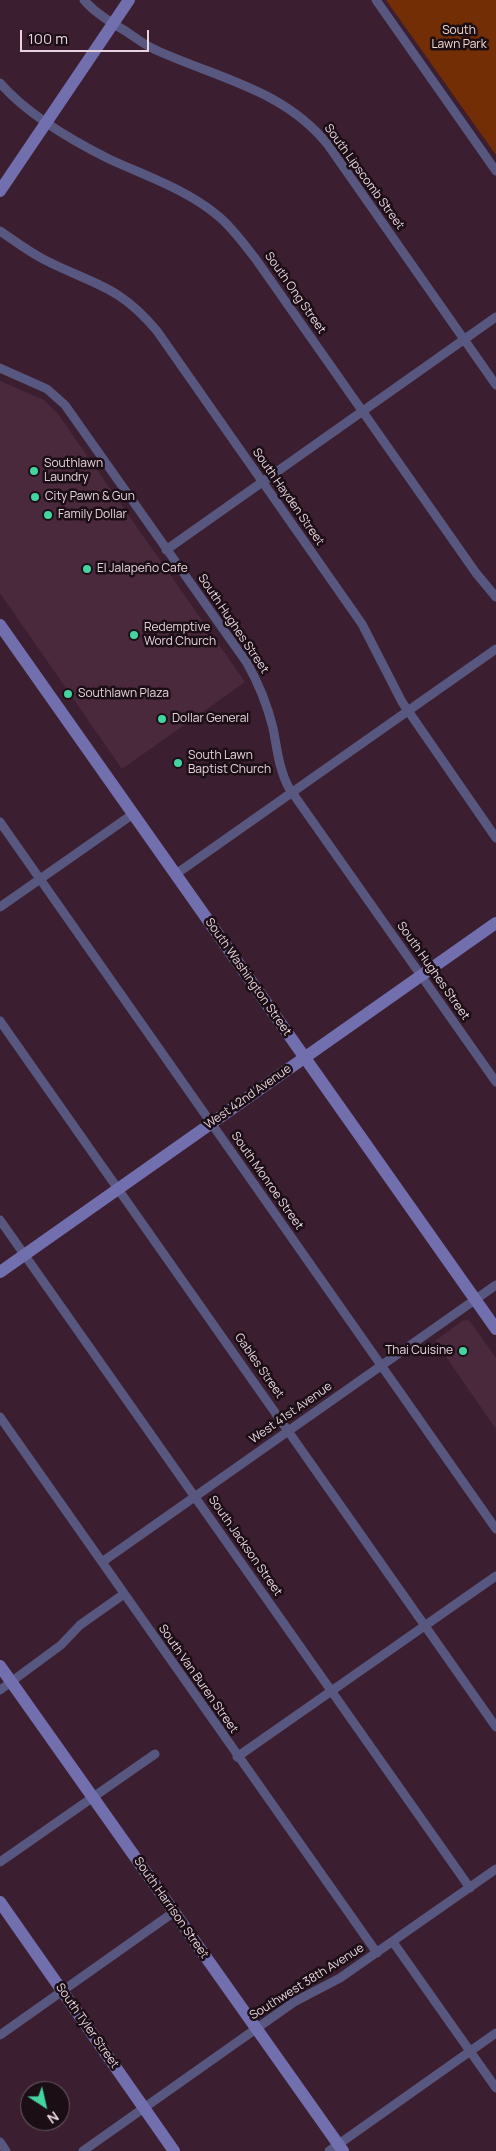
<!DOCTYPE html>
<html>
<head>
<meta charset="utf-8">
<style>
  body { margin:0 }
  #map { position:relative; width:496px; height:2151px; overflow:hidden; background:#3b1f30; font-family:Manrope,sans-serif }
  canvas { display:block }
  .north { position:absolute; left:20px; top:2081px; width:50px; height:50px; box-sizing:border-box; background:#1b0e15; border:1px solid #6d5d65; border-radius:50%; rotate:145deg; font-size:14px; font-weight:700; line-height:20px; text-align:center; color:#e7d3dd }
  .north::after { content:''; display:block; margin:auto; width:18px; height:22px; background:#43d4a0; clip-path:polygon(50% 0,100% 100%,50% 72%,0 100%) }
  .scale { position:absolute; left:20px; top:30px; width:129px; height:22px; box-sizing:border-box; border:2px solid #e7d3dd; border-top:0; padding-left:6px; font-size:15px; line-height:18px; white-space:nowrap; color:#e7d3dd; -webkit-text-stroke:4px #1b0e15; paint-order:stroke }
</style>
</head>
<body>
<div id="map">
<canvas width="496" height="2151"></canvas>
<div class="north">N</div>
<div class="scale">100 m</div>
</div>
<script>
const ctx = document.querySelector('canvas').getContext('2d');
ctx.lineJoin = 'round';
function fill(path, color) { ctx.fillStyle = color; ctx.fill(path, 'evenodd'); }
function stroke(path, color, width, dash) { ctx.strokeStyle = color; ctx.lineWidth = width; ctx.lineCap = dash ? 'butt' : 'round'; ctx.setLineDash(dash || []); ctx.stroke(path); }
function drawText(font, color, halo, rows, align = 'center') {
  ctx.font = font + ' Manrope,sans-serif'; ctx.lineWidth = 5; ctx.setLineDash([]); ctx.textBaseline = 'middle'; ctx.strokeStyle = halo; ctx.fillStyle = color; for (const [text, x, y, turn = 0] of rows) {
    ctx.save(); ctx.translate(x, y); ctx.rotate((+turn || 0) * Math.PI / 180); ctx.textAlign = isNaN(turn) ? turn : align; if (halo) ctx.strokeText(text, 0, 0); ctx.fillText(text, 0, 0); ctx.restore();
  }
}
const built = new Path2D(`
  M0,381L44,400L58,414L245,682L122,769L0,593Z
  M469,1320L496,1358V1429L435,1341L462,1321Z`);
const green = new Path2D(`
  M386,0H496V155Z`);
const street = new Path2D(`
  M84,0C95,13 112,23 127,32C136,38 146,46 156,50C217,78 285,90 328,145L496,385
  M376,0L496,171
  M0,83C28,115 71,140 109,159C146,176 185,189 217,215C232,227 243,243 255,258L476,573L496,597
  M0,231C15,241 29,252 45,260C94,285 119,285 157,331L362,624L402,702L496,838
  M0,368L47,389L65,405L247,663C259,684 267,704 273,728C277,748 279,770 289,788L496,1082
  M166,550L496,317
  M0,822L496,1529
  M176,874L496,649
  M0,907L133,814
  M0,1021L496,1727
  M0,1220L470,1888
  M0,1417L377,1953
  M102,1562L496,1285
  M0,1690L61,1645L80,1625L124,1594
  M237,1757L496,1576
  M0,1862L155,1754
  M393,1942L496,2088
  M0,2035L174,1912
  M0,2142L6,2151
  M83,2151L294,2002L340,1978L496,1869
  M329,2151L496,2033`);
const secondary = new Path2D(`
  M0,191L129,0
  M0,625L496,1329
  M0,1272L496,923
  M0,1666L343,2151
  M0,1902L174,2151`);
const markers = [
  [34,471,5,"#43d4a0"],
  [35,497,5,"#43d4a0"],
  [48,515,5,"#43d4a0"],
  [87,569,5,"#43d4a0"],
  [134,635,5,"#43d4a0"],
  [68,694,5,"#43d4a0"],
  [162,719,5,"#43d4a0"],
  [178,763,5,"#43d4a0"],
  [463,1351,5,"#43d4a0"]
];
const parkNames = [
  ["South",459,31],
  ["Lawn Park",459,45]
];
const streetNames = [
  ["South Lipscomb Street",364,177,54],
  ["South Ong Street",295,293,55],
  ["South Hayden Street",288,497,55],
  ["South Hughes Street",233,624,56],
  ["South Hughes Street",433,971,55],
  ["South Washington Street",248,977,55],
  ["West 42nd Avenue",248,1097,-35],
  ["South Monroe Street",267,1181,55],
  ["Gables Street",259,1366,55],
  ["West 41st Avenue",291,1413,-35],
  ["South Jackson Street",245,1546,55],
  ["South Van Buren Street",198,1679,55],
  ["South Harrison Street",171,1908,55],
  ["Southwest 38th Avenue",307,1982,-32],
  ["South Tyler Street",87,2026,55]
];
const poiNames = [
  ["Southlawn",44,464],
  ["Laundry",44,478],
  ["City Pawn & Gun",45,497],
  ["Family Dollar",58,515],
  ["El Jalapeño Cafe",97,569],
  ["Redemptive",144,628],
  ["Word Church",144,642],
  ["Southlawn Plaza",78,694],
  ["Dollar General",172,719],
  ["South Lawn",188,756],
  ["Baptist Church",188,770],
  ["Thai Cuisine",453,1351,"right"]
];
fill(built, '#4b293d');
fill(green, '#732e05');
stroke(street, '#58577f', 9);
stroke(secondary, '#726faf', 12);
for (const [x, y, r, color] of markers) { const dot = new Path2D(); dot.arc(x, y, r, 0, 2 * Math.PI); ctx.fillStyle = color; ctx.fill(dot); stroke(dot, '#1b0e15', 2); }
drawText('12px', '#f5dace', '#1b0e15', parkNames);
drawText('12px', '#e7d3dd', '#1b0e15', streetNames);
drawText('12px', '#e7d3dd', '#1b0e15', poiNames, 'left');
</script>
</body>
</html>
